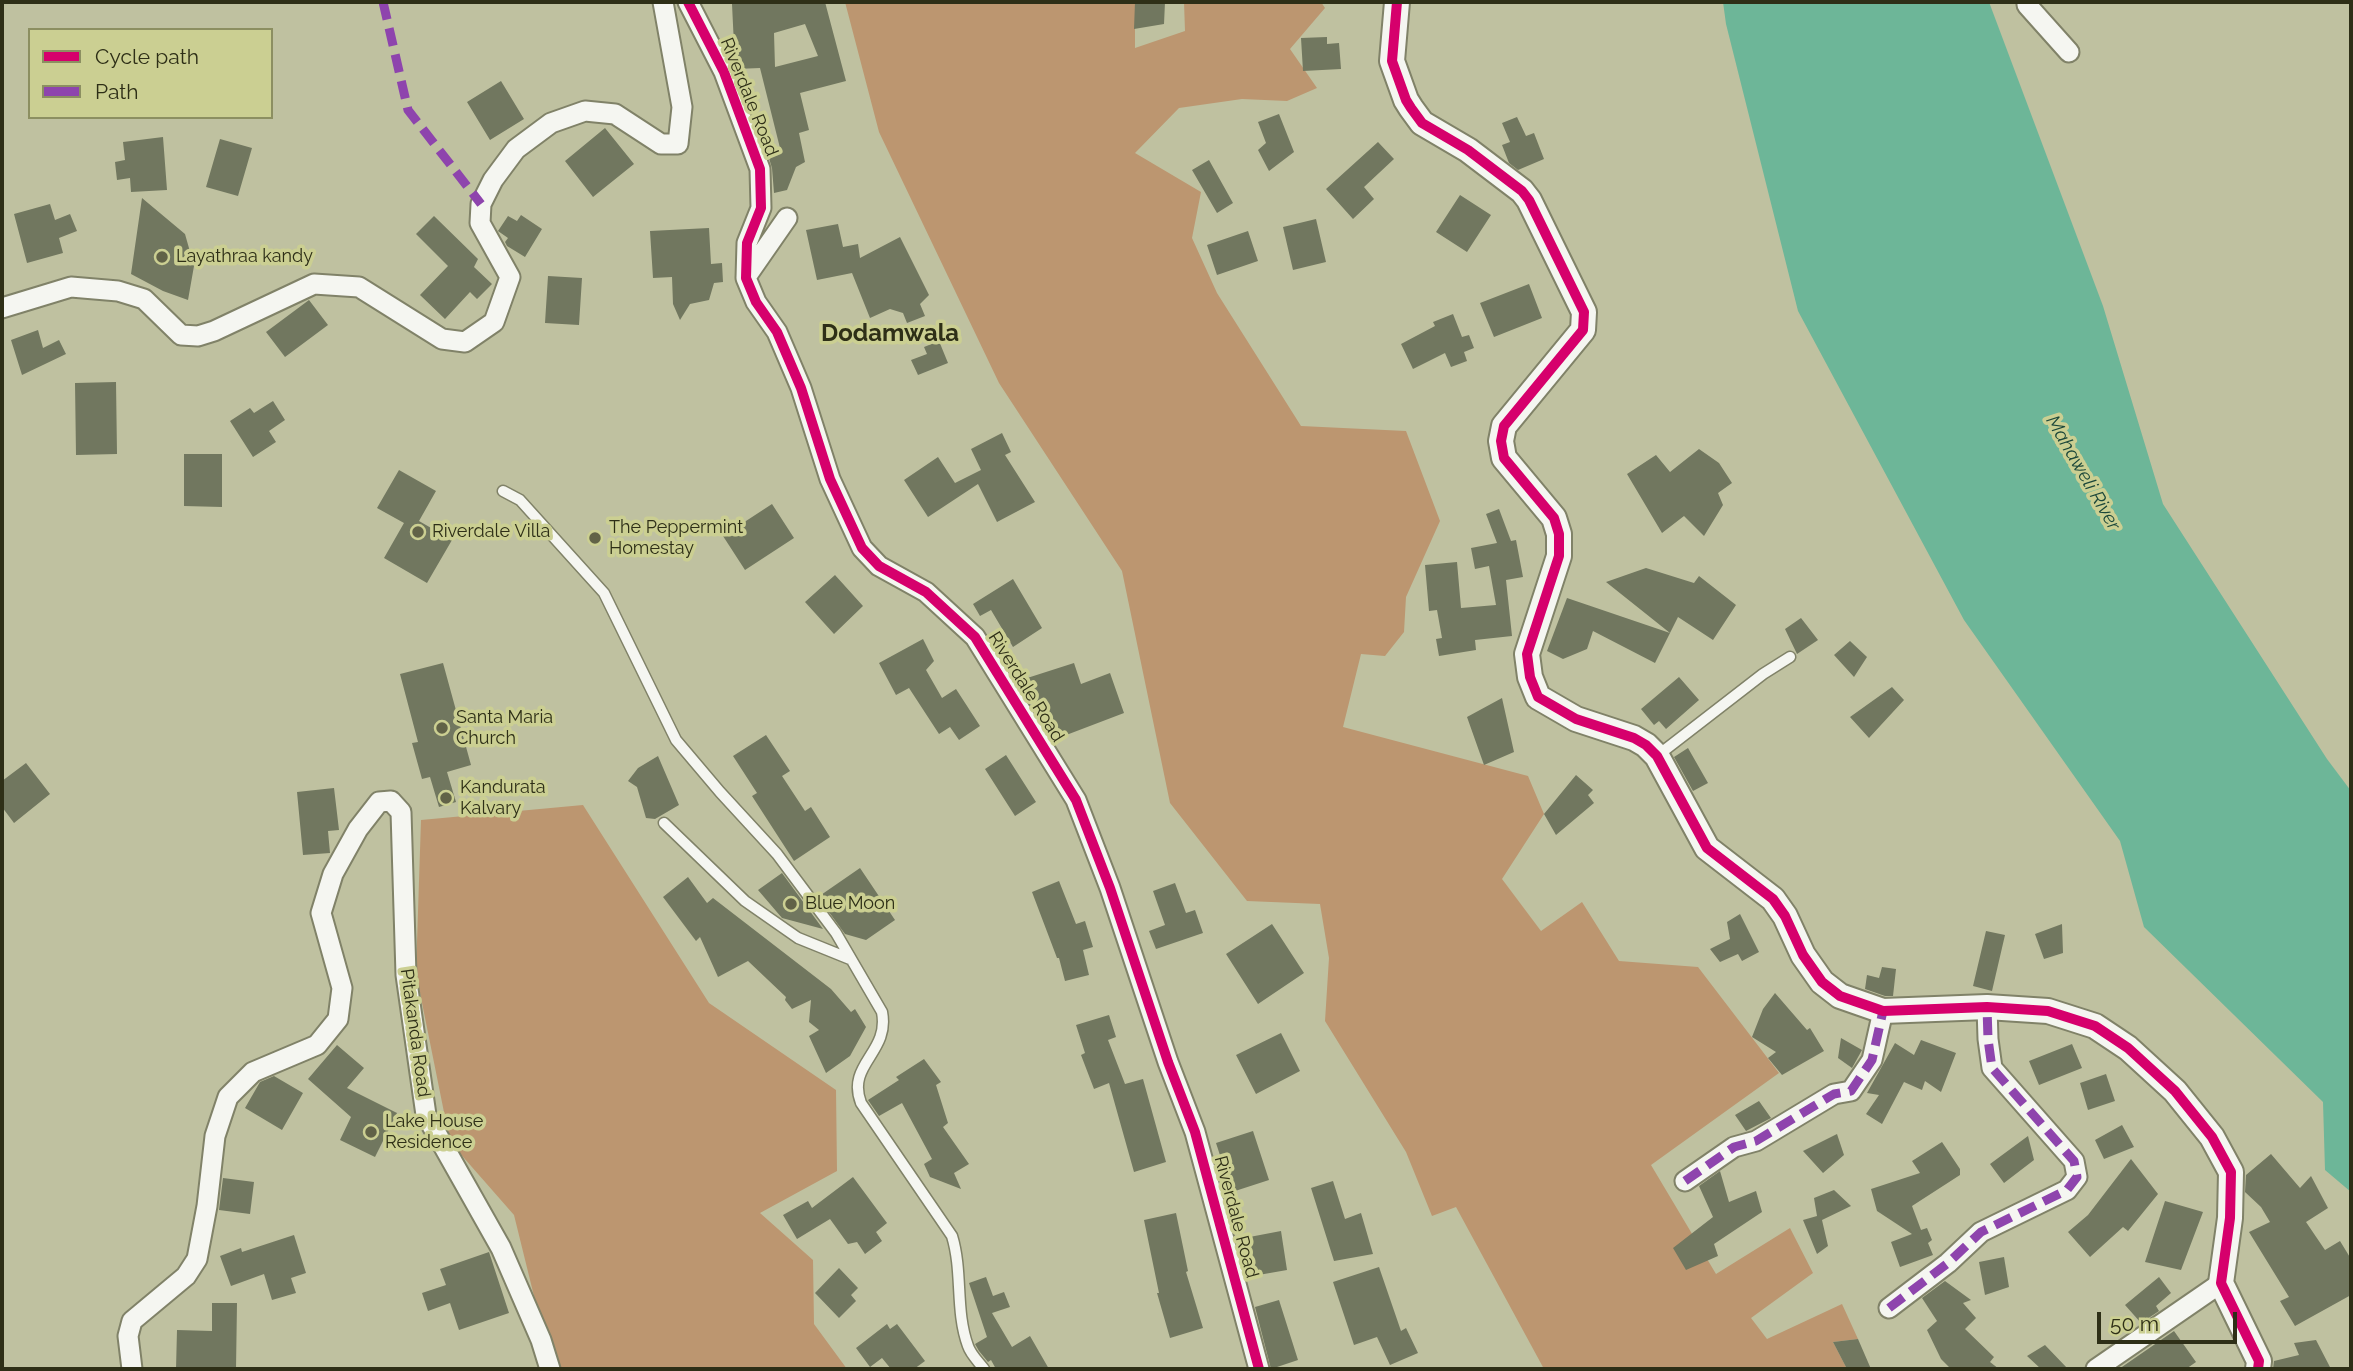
<!DOCTYPE html>
<html>
<head>
<meta charset="utf-8">
<style>
  body { margin:0 }
  #map { position:relative; width:2353px; height:1371px; overflow:hidden; background:#bfc1a0; font-family:Raleway,sans-serif }
  canvas { display:block }
  .frame { position:absolute; inset:0; border:4px solid #2e2f17; pointer-events:none }
  .legend { position:absolute; left:28px; top:28px; width:245px; height:91px; box-sizing:border-box; background:#cbcf92; border:2px solid #8c8f61; margin:0; padding:9px 12px; list-style:none; font-size:21px; color:#2e2f17 }
  .legend li { display:flex; align-items:center; gap:14px; height:35px }
  .legend b { width:35px; border:2px solid #8c8f61 }
  .scale { position:absolute; left:2097px; top:1312px; width:140px; height:32px; box-sizing:border-box; border:4px solid #2e2f17; border-top:0; padding-left:9px; font-size:21px; line-height:24px; white-space:nowrap; color:#2e2f17; -webkit-text-stroke:5px #cbcf92; paint-order:stroke }
</style>
</head>
<body>
<div id="map">
<canvas width="2353" height="1371"></canvas>
<div class="frame"></div>
<ul class="legend">
<li><b style="height:9px;background:#d6006c"></b>Cycle path</li>
<li><b style="height:9px;background:#8e44ad"></b>Path</li>
</ul>
<div class="scale">50 m</div>
</div>
<script>
const ctx = document.querySelector('canvas').getContext('2d');
ctx.lineJoin = 'round';
function fill(path, color) { ctx.fillStyle = color; ctx.fill(path, 'evenodd'); }
function stroke(path, color, width, dash) { ctx.strokeStyle = color; ctx.lineWidth = width; ctx.lineCap = dash ? 'butt' : 'round'; ctx.setLineDash(dash || []); ctx.stroke(path); }
function drawText(font, color, halo, rows, align = 'center') {
  ctx.font = font + ' Raleway,sans-serif'; ctx.lineWidth = 7; ctx.setLineDash([]); ctx.textBaseline = 'middle'; ctx.strokeStyle = halo; ctx.fillStyle = color; for (const [text, x, y, turn = 0] of rows) {
    ctx.save(); ctx.translate(x, y); ctx.rotate((+turn || 0) * Math.PI / 180); ctx.textAlign = isNaN(turn) ? turn : align; if (halo) ctx.strokeText(text, 0, 0); ctx.fillText(text, 0, 0); ctx.restore();
  }
}
const forest = new Path2D(`
  M845,2H1135V48L1185,31L1184,2H1321L1325,8L1290,49L1317,88L1287,101L1242,99L1179,108L1135,153L1201,192L1192,238L1217,293L1301,426L1406,431L1440,521L1406,597L1404,632L1385,656L1361,654L1343,727L1528,776L1544,814L1502,879L1541,931L1582,902L1619,961L1698,967L1779,1073L1651,1165L1716,1274L1790,1228L1813,1273L1751,1318L1767,1339L1842,1304L1858,1339L1833,1342L1847,1369H1544L1456,1207L1432,1216L1406,1152L1325,1021L1329,958L1320,904L1247,901L1170,803L1122,571L999,383L879,132Z
  M583,805L709,1003L836,1090L837,1171L760,1213L813,1260L814,1324L847,1369H552L514,1215L450,1142L416,973L421,820Z`);
const water = new Path2D(`
  M1723,2H1989L2103,306L2163,504L2327,759L2351,791V1192L2325,1170L2323,1102L2144,927L2120,841L1964,620L1798,311L1726,24Z`);
const building = new Path2D(`
  M780,2H825L846,81L800,93L809,130L799,133L805,162L796,167L787,190L774,193L772,168L768,155L781,152L760,68L736,69L735,66L732,4ZM805,24L818,56L775,67L774,33Z
  M1135,2H1165L1164,24L1134,29Z
  M1327,37V44L1339,43L1341,69L1303,71L1301,38Z
  M501,81L524,119L490,140L467,102Z
  M1279,114L1294,152L1269,171L1258,150L1266,143L1258,122Z
  M1517,117L1526,136L1534,133L1544,159L1518,170L1509,163L1502,145L1510,142L1502,123Z
  M605,128L634,164L593,197L565,161Z
  M163,137L167,190L131,192L130,178L117,180L115,162L125,160L123,142Z
  M220,139L252,148L238,196L206,187Z
  M1378,142L1394,159L1364,187L1374,199L1353,219L1326,189Z
  M1209,160L1233,203L1217,213L1192,170Z
  M1460,195L1491,215L1467,252L1436,232Z
  M142,198L185,234L194,266L188,300L163,291L131,274Z
  M50,204L55,220L70,214L77,231L59,238L63,253L27,263L14,214Z
  M521,215L542,229L525,257L507,246L505,242L508,238L498,231L508,216L517,221Z
  M434,216L478,259L474,267L492,284L477,299L470,292L445,319L420,295L448,266L416,234Z
  M1316,219L1326,262L1293,270L1283,227Z
  M838,224L843,247L858,244L860,258L900,237L929,295L920,304L925,316L907,323L903,313L890,309L870,318L852,273L817,280L806,230Z
  M709,228L711,264L722,263L723,282L714,283L709,300L690,304L680,320L673,304L672,277L653,278L650,231Z
  M1248,231L1258,261L1217,275L1207,245Z
  M548,276L582,278L579,325L545,323Z
  M1529,284L1542,318L1494,337L1480,303Z
  M309,300L328,325L285,357L266,332Z
  M1453,314L1462,337L1469,335L1474,348L1464,352L1467,361L1451,367L1445,353L1413,369L1401,344L1435,326L1433,322Z
  M38,330L43,348L59,340L66,354L22,375L11,340Z
  M939,341L948,363L918,375L911,360L927,354L924,347Z
  M116,382L117,454L76,455L75,383Z
  M273,401L285,420L269,431L276,442L253,457L230,421L250,408L254,413Z
  M1002,433L1011,452L1005,455L1035,502L997,522L978,484L928,517L904,480L938,457L955,483L981,470L971,449Z
  M1699,449L1719,463L1732,483L1718,493L1723,505L1704,536L1684,516L1662,533L1627,474L1656,455L1670,472Z
  M184,454H222V507L184,506Z
  M399,470L436,491L419,521L452,540L427,583L384,558L404,523L377,508Z
  M772,504L794,538L745,570L723,536Z
  M1499,509L1511,541L1516,540L1523,577L1506,580L1512,636L1475,640L1476,650L1439,656L1436,639L1442,638L1437,610L1429,611L1425,565L1457,562L1461,608L1496,605L1489,566L1475,569L1471,548L1497,543L1486,514Z
  M1646,568L1694,583L1699,576L1736,605L1713,640L1678,617L1670,633L1606,582Z
  M835,575L863,606L834,634L805,602Z
  M1013,579L1042,628L1013,647L991,610L980,616L973,604Z
  M1567,598L1670,633L1655,663L1593,631L1587,649L1563,659L1547,651Z
  M1801,618L1818,640L1797,654L1785,629Z
  M923,639L934,661L926,670L942,698L956,689L980,726L959,740L950,727L939,734L909,688L896,695L879,663Z
  M1850,641L1867,657L1854,677L1834,655Z
  M443,663L471,765L447,772L456,802L439,807L430,777L422,779L412,743L418,742L400,674Z
  M1074,663L1081,684L1110,673L1124,713L1061,737L1021,680Z
  M1679,677L1699,700L1666,729L1659,721L1654,725L1641,709Z
  M1892,687L1904,700L1869,738L1850,717Z
  M1502,698L1514,752L1484,765L1467,717Z
  M766,735L790,771L782,776L805,811L811,807L830,837L794,861L752,796L757,793L733,756Z
  M1688,748L1708,783L1693,791L1674,757Z
  M1006,755L1036,802L1015,816L985,769Z
  M658,756L679,805L655,819L646,818L637,787L628,781L638,768Z
  M26,763L50,794L14,823L2,807V781Z
  M1576,775L1593,790L1588,795L1594,803L1556,835L1544,814Z
  M334,788L339,830L328,831L330,853L303,855L297,792Z
  M860,868L895,920L866,940L845,934L818,897Z
  M782,873L823,929L782,918L758,890Z
  M688,877L707,903L713,898L831,989L851,1012L855,1009L866,1027L850,1056L826,1073L809,1036L819,1030L809,1022L811,1000L792,1009L785,1000L786,997L748,961L718,977L700,937L696,941L663,897Z
  M1059,881L1076,924L1085,921L1093,947L1083,950L1089,975L1065,981L1059,958H1057L1032,892Z
  M1175,883L1186,913L1195,910L1203,933L1156,949L1149,931L1165,925L1153,891Z
  M1740,914L1759,952L1742,961L1738,954L1720,962L1710,949L1730,939L1727,922Z
  M1272,924L1304,973L1258,1004L1226,954Z
  M2062,924L2063,953L2044,959L2035,934Z
  M1986,931L2005,935L1992,991L1973,986Z
  M1882,967L1896,969L1893,996H1885L1865,989L1867,975L1879,978Z
  M1775,993L1807,1030L1810,1028L1824,1051L1782,1075L1768,1058L1776,1052L1752,1037L1763,1009Z
  M1109,1015L1116,1037L1108,1040L1125,1084L1143,1079L1166,1162L1134,1172L1109,1083L1094,1089L1081,1055L1085,1053L1076,1025Z
  M1281,1033L1300,1071L1256,1094L1236,1055Z
  M1841,1038L1862,1050L1852,1068L1838,1058Z
  M1921,1040L1956,1053L1941,1092L1925,1081L1922,1090L1904,1082L1882,1124L1866,1114L1879,1095L1867,1093L1895,1043L1914,1055Z
  M2072,1044L2082,1068L2039,1085L2029,1061Z
  M337,1045L364,1068L347,1088L397,1113L375,1157L340,1140L351,1117L308,1079Z
  M924,1059L941,1082L936,1085L948,1123L943,1127L969,1164L954,1173L961,1189L930,1177L924,1164L932,1159L902,1103L879,1116L868,1100L899,1080L896,1077Z
  M2106,1074L2115,1101L2088,1110L2080,1083Z
  M274,1076L303,1093L282,1130L245,1108L260,1082Z
  M1759,1101L1771,1118L1746,1131L1735,1115Z
  M2122,1125L2134,1147L2104,1159L2095,1140Z
  M1253,1131L1269,1180L1232,1192L1216,1143Z
  M1837,1134L1844,1155L1823,1173L1803,1151Z
  M2028,1136L2034,1160L2004,1183L1990,1164Z
  M1942,1142L1960,1169V1175L1912,1206L1921,1230L1927,1228L1932,1240L1928,1243L1933,1255L1900,1267L1891,1242L1912,1234L1877,1211L1871,1189L1920,1173L1912,1161Z
  M2271,1154L2300,1188L2311,1176L2328,1208L2306,1222L2325,1250L2340,1241L2351,1259V1295L2295,1326L2280,1301L2289,1297L2249,1232L2270,1222L2261,1207L2245,1192L2246,1175Z
  M2131,1159L2158,1194L2128,1231L2123,1227L2090,1257L2068,1232L2088,1215Z
  M1720,1171L1729,1202L1756,1191L1762,1212L1714,1244L1718,1256L1686,1270L1673,1248L1713,1217L1699,1186Z
  M853,1177L887,1223L876,1232L882,1241L865,1254L857,1242L848,1244L830,1219L797,1239L783,1215L808,1201L812,1208Z
  M223,1178L254,1182L250,1214L219,1210Z
  M1333,1181L1345,1219L1361,1213L1373,1254L1334,1261L1311,1188Z
  M1834,1190L1851,1206L1822,1220L1828,1246L1817,1254L1803,1220L1817,1216L1814,1198Z
  M2165,1201L2203,1212L2181,1270L2145,1262Z
  M1176,1213L1188,1271L1186,1272L1203,1328L1170,1338L1157,1293H1159L1144,1220Z
  M1281,1231L1287,1270L1247,1277L1239,1239Z
  M294,1235L306,1273L291,1278L296,1293L272,1300L264,1274L231,1286L220,1256L241,1248L242,1252Z
  M489,1252L509,1313L459,1330L450,1303L428,1311L422,1293L446,1285L440,1269Z
  M2004,1257L2009,1287L1985,1295L1979,1262Z
  M1379,1267L1401,1331L1406,1328L1418,1353L1390,1365L1377,1337L1354,1345L1333,1282Z
  M839,1268L858,1288L851,1295L856,1301L839,1318L815,1293Z
  M986,1277L993,1296L1004,1292L1010,1307L992,1313L1012,1347L1030,1336L1049,1369H996L991,1360L988,1362L979,1351L975,1344L987,1337L969,1283Z
  M2159,1277L2171,1293L2156,1306L2159,1311L2141,1323L2125,1305Z
  M1945,1281L1971,1300L1963,1303L1976,1318L1965,1329L1994,1357L1990,1362L1999,1369H1951L1941,1359L1927,1330L1937,1321L1922,1298Z
  M1279,1300L1298,1360L1271,1369L1255,1307Z
  M212,1303H237L236,1369H176L177,1330L212,1331Z
  M887,1324L890,1329L897,1324L925,1361L914,1369H891L882,1358L870,1367L856,1348Z
  M2174,1331L2196,1362L2186,1369H2119Z
  M1858,1339L1871,1369H1847L1833,1342Z
  M2316,1340L2331,1369H2273L2274,1361L2299,1355L2294,1343Z
  M2045,1345L2068,1369H2041L2027,1356Z`);
const service = new Path2D(`
  M503,491L520,500L604,593L676,740L720,792L777,854L836,933L882,1012C890,1053 846,1064 861,1103L952,1236C963,1272 955,1311 968,1346C971,1355 979,1362 984,1369
  M1657,756L1763,674L1790,657
  M664,823L745,901L798,938L850,959`);
const minor = new Path2D(`
  M688,2L724,72L760,169L761,208L747,243L746,278L756,302L777,332L801,388L830,479L862,548L879,566L926,592L975,637L1076,800L1110,888L1168,1062L1195,1132L1259,1369
  M2027,2V5L2069,52
  M746,277L787,218
  M2,308L71,287L118,291L144,299L181,335L198,336L214,331L314,284L359,287L442,339L465,342L494,322L510,277L480,223L481,204L493,180L516,149L551,123L585,111L615,114L661,144H678L682,107L663,2
  M1685,1181L1734,1147L1756,1141L1834,1094L1851,1091L1872,1060L1883,1011
  M1889,1308L1948,1263L1981,1232L2067,1190L2077,1177L2074,1161L1992,1068L1988,1039L1987,1007
  M132,1369L128,1336L132,1321L186,1276L197,1259L207,1206L215,1136L228,1097L253,1072L317,1045L338,1019L342,988L321,913L333,874L358,829L379,802L391,801L401,812L406,975L426,1115L501,1248L541,1340L550,1369
  M2096,1369L2221,1283`);
const tertiary = new Path2D(`
  M1397,2L1392,61L1406,100L1411,108L1422,123L1468,150L1522,191L1529,200L1584,312L1583,330L1504,426L1501,441L1504,458L1554,518L1559,534V556L1527,654L1530,677L1538,697L1576,719L1634,738L1646,745L1657,756L1707,848L1773,899L1785,916L1803,955L1822,982L1840,996L1883,1011L1987,1007L2048,1011L2095,1026L2128,1048L2175,1091L2212,1137L2231,1172L2230,1218L2221,1283L2259,1361L2258,1369`);
const quiet = new Path2D(`
  M383,2L408,110L481,204
  M1685,1181L1734,1147L1756,1141L1834,1094L1851,1091L1872,1060L1883,1011
  M1889,1308L1948,1263L1981,1232L2067,1190L2077,1177L2074,1161L1992,1068L1988,1039L1987,1007`);
const cycleway = new Path2D(`
  M688,2L724,72L760,169L761,208L747,243L746,278L756,302L777,332L801,388L830,479L862,548L879,566L926,592L975,637L1076,800L1110,888L1168,1062L1195,1132L1259,1369
  M1397,2L1392,61L1406,100L1411,108L1422,123L1468,150L1522,191L1529,200L1584,312L1583,330L1504,426L1501,441L1504,458L1554,518L1559,534V556L1527,654L1530,677L1538,697L1576,719L1634,738L1646,745L1657,756L1707,848L1773,899L1785,916L1803,955L1822,982L1840,996L1883,1011L1987,1007L2048,1011L2095,1026L2128,1048L2175,1091L2212,1137L2231,1172L2230,1218L2221,1283L2259,1361L2258,1369`);
const markers = [
  [162,257,7,"#616247"],
  [418,532,7,"#616247"],
  [595,538,7,"#616247"],
  [442,728,7,"#616247"],
  [446,798,7,"#616247"],
  [791,904,7,"#616247"],
  [371,1132,7,"#616247"]
];
const streetNames = [
  ["Riverdale Road",749,97,68],
  ["Riverdale Road",1026,687,58],
  ["Pitakanda Road",415,1033,82],
  ["Riverdale Road",1236,1217,75]
];
const poiNames = [
  ["Layathraa kandy",176,257],
  ["The Peppermint",609,528],
  ["Homestay",609,549],
  ["Riverdale Villa",432,532],
  ["Santa Maria",456,718],
  ["Church",456,739],
  ["Kandurata",460,788],
  ["Kalvary",460,809],
  ["Blue Moon",805,904],
  ["Lake House",385,1122],
  ["Residence",385,1143]
];
const waterNames = [
  ["Mahaweli River",2083,473,60]
];
const districtNames = [
  ["Dodamwala",890,334]
];
fill(forest, '#bc9670');
fill(water, '#6db698');
fill(building, '#71775f');
stroke(service, '#808268', 13);
stroke(minor, '#808268', 23);
stroke(tertiary, '#808268', 28);
stroke(service, '#f5f6f1', 10);
stroke(minor, '#f5f6f1', 19);
stroke(tertiary, '#f5f6f1', 24);
stroke(quiet, '#8e44ad', 9, [18, 9]);
stroke(cycleway, '#d6006c', 10);
for (const [x, y, r, color] of markers) { const dot = new Path2D(); dot.arc(x, y, r, 0, 2 * Math.PI); ctx.fillStyle = color; ctx.fill(dot); stroke(dot, '#cbcf92', 2.5); }
drawText('18px', '#2e2f17', '#cbcf92', streetNames);
drawText('18px', '#2e2f17', '#cbcf92', poiNames, 'left');
drawText('italic 19px', '#1b473a', '#cbcf92', waterNames);
drawText('bold 24px', '#2e2f17', '#cbcf92', districtNames);
</script>
</body>
</html>
